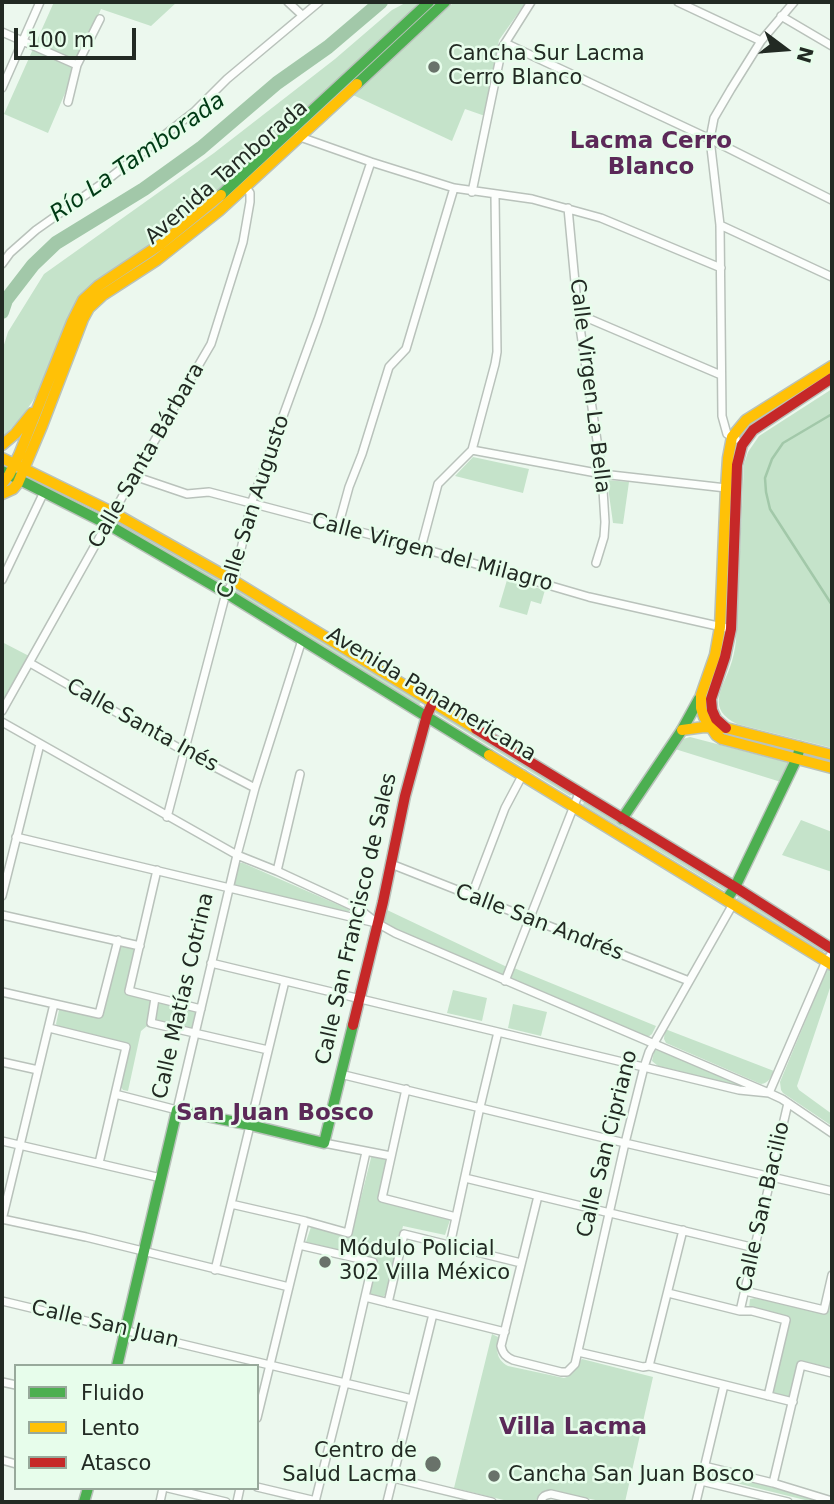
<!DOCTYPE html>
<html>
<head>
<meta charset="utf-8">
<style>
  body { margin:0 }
  #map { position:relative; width:834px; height:1504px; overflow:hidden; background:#ecf8ee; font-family:"DejaVu Sans",sans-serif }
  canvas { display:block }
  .frame { position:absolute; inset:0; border:4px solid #222a23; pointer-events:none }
  .legend { position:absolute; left:14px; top:1364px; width:245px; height:126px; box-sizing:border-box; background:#e7fdeb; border:2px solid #98a99b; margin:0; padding:9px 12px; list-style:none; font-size:21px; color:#222a23 }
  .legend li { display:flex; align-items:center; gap:14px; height:35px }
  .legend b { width:35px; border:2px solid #98a99b }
  .north { position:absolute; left:750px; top:14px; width:70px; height:70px; -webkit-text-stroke:5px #e7fdeb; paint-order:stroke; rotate:106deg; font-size:19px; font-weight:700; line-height:28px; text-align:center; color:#222a23 }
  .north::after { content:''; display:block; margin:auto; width:24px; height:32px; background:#222a23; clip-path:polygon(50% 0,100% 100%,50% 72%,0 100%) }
  .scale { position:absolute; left:14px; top:28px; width:122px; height:32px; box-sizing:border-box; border:4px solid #222a23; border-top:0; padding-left:9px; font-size:21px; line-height:24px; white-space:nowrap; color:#222a23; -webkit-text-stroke:5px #e7fdeb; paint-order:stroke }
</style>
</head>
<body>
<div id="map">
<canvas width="834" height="1504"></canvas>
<div class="frame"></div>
<ul class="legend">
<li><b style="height:9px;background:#4caf50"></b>Fluido</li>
<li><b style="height:9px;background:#ffc107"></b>Lento</li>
<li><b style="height:9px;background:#c62828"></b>Atasco</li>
</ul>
<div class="north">N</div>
<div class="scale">100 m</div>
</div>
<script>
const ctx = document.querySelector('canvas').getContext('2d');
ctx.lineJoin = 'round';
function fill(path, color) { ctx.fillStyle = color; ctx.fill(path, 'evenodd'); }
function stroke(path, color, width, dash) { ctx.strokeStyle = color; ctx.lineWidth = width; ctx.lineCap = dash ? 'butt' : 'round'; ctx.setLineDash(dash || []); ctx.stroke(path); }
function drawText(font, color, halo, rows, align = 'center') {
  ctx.font = font + ' "DejaVu Sans",sans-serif'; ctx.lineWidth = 5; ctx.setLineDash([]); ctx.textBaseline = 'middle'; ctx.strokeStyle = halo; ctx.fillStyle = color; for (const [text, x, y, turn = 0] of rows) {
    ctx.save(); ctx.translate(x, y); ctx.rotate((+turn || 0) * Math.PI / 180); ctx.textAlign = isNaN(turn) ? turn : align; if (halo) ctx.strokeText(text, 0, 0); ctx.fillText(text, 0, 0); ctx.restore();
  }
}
const green = new Path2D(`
  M54,2H177L151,26L101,9L48,133L4,114Z
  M407,2H422L198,209L160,239L89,287C65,313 60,349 45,380C35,401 18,422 2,438V351L8,332L44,274L214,153L335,59L392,10Z
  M454,2H526L499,40L485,116L465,109L452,141L353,95Z
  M832,389V748L737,724C707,709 721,691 730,667C733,659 735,650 736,640L744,464L748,452L759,436Z
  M473,457L529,469L523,493L455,476Z
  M607,480L629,482L623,524L613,523Z
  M117,520L222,581L221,584L116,523Z
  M507,580L545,590L541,604L531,601L527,615L499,607Z
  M237,589L421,702L419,705L235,592Z
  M2,642L29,656L2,705Z
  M436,711L572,793L570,796L435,713Z
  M690,737L790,763L781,782L675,749L683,739Z
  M584,802L726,889L725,891L583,805Z
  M801,820L832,832V872L782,855Z
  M239,863H243L348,909L350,911L347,912L237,887L233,883Z
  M738,897L824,949L823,952L736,900Z
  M385,909L507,967L504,974H501L381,923Z
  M120,946L134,948L136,952L126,993L150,1000C153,1009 146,1019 150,1027L147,1026L141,1031L128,1091L123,1090L121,1087L130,1048L129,1044L59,1028L56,1024L59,1010L61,1009L101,1016Z
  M514,968L656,1026L652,1034L648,1037L510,979Z
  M827,969L832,972V982L797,1086L799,1090L832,1114V1126L783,1093L781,1090L780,1082Z
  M453,990L487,998L482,1021L447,1013Z
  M158,1003L197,1011L193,1030L154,1020Z
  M513,1004L547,1012L541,1036L508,1028Z
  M665,1029L774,1071C770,1078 769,1083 761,1084L666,1043L664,1039Z
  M659,1049L738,1083V1085H734L658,1066L652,1061L654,1051Z
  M372,1154L388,1158L378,1198L379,1201L448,1218L450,1220L445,1235L403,1226L385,1295L383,1297L371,1294L369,1291L377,1259L306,1242L311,1227L348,1236L354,1225Z
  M832,1290V1368L800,1361L798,1363L788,1399L772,1394L788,1325L749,1308L750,1299L755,1298L824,1313L827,1310Z
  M492,1334L498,1337C497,1349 495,1359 508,1366L564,1378C577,1374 574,1366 582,1359L653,1377L625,1502H605L547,1490L540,1493L535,1502H512L454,1488Z
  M713,1471L832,1501V1502H813L712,1477L710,1475Z`);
const stream = new Path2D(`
  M832,414L783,443L772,459L765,478L766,492L770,509L832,605`);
const river = new Path2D(`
  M2,312L6,300L33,265L56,243L144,189L201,148L277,83L328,47L381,2`);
const street = new Path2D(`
  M288,2L302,15
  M678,2L761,41
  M781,16L832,46
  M2,32L77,65
  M505,43L710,139L832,200
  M2,88L40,2
  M68,102L77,65L100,19
  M299,135L303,138L371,162L454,188L532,199L601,218L721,268
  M472,192L502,48L531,2
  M568,208L578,314L602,474L605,522L604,537L596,563
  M720,225L832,277
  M2,264L10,253L36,230L107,180L194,112L227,79L319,2
  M578,314L721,375
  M736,439L727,434L722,416L720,225L710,139L714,118L731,89L761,41L794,2
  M472,450L602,474L726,488
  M134,476L187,494L209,492L421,548L589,597L731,629
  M338,527L349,487L362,454L389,367L406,349L454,188
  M421,548L438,484L472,450L495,364L497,352L495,195
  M2,580L44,492
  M30,663L184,751L255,788
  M2,711L134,476L211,344L243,242L250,202V193L245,186
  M2,722L237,855L277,871L359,909L377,923L395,933L769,1093L782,1099L832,1133
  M167,817L226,593L234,581L251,504L318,320L371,162
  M16,837L376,923
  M391,864L689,981
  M157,870L129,991L201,1009
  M277,871L300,774
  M2,896L40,744
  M471,897L505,808L523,774
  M2,915L140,946
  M211,963L739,1090L769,1093L826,961L832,953
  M505,981L579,793
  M2,992L99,1014L118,940
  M155,998L151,1023L268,1050
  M49,1028L126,1047L99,1163
  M2,1062L38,1070
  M340,1074L625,1143L832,1191
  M406,1089L382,1198L456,1217
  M115,1094L177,1110L237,855L255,788L302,640
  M2,1141L161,1178
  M324,1143L391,1156
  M465,1178L755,1248
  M538,1196L501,1346C503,1354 506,1357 513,1360L561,1372H567L575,1364L625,1143L644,1067L649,1052L733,904
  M231,1204L305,1221L348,1233L366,1152
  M2,1219L86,1237L289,1287
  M2,1220L54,1004
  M299,1245L373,1262L347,1375L315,1502
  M450,1245L480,1107L498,1032
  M215,1270L285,981
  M745,1291L824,1310L832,1275
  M668,1293L740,1311H752L786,1320L768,1396
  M365,1297L505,1332
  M2,1301L412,1399
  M388,1303L404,1234L521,1263
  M740,1311L788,1103
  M578,1352L643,1367L649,1366L793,1402
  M649,1366L683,1230
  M2,1382L16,1385
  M257,1418L305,1221
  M2,1460L16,1464
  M704,1466L773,1483L832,1501
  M393,1478L492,1502
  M701,1481L788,1502
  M773,1483L801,1365L832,1373
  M257,1487L316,1501
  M168,1488L226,1502
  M160,1502L163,1488
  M237,1502L240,1488
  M387,1502L433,1314
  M541,1502C542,1496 545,1495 551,1494L585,1502
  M696,1502L724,1385`);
const fast = new Path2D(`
  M357,84L445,2
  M221,195L429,2
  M2,471L107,524L226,593L489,755
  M622,819L682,730L699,699
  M727,899L735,887L797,758L800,747
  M117,1366L177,1110L250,1125L324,1143L353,1025
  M84,1502L88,1488`);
const slow = new Path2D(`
  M832,366L746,420L732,437L728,458L726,488L720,627L715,655L701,695V708L704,717L716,735L722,739L832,768
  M2,445L15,434L32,413
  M2,458L114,513L234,581L476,729
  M2,484L9,475L19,455L72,322L83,300L98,286L161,244L221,195
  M2,494L13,489L18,483L42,426L83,319L89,308L103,295L157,260L219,211L357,84
  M682,730L704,727L726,728L832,755
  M489,755L832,965`);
const jam = new Path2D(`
  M726,728L716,719L712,710L711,699L725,657L731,629L737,465L742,445L753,430L832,378
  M476,729L735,887L832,949
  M353,1025L383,902L405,796L427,715L432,704`);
const markers = [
  [434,67,7,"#69726a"],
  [325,1262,7,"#69726a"],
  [433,1464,9,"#69726a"],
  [494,1476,7,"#69726a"]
];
const poiNames = [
  ["Cancha Sur Lacma",448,55],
  ["Cerro Blanco",448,79],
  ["Módulo Policial",339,1250],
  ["302 Villa México",339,1274],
  ["Centro de",417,1452,"right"],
  ["Salud Lacma",417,1476,"right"],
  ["Cancha San Juan Bosco",508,1476]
];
const streetNames = [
  ["Avenida Tamborada",227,173,-41],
  ["Calle Virgen La Bella",589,386,83],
  ["Calle Santa Bárbara",147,456,-60],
  ["Calle San Augusto",254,507,-72],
  ["Calle Virgen del Milagro",432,553,15],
  ["Avenida Panamericana",431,695,31],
  ["Calle Santa Inés",142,726,29],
  ["Calle San Francisco de Sales",357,919,-77],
  ["Calle San Andrés",539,923,21],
  ["Calle Matías Cotrina",184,996,-77],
  ["Calle San Cipriano",608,1144,-76],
  ["Calle San Bacilio",764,1207,-77],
  ["Calle San Juan",105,1325,13]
];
const neighbourhoodNames = [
  ["Lacma Cerro",651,142],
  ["Blanco",651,168],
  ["San Juan Bosco",275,1114],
  ["Villa Lacma",573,1428]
];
const waterNames = [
  ["Río La Tamborada",138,158,-35]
];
fill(green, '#c5e3ca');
stroke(stream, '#a2c8a9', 2.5);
stroke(river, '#a2c8a9', 14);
stroke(street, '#b9c2bb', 10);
stroke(fast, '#b9c2bb', 13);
stroke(slow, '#b9c2bb', 13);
stroke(jam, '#b9c2bb', 13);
stroke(street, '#fcfefc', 7);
stroke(fast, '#4caf50', 10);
stroke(slow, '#ffc107', 10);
stroke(jam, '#c62828', 10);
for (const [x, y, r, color] of markers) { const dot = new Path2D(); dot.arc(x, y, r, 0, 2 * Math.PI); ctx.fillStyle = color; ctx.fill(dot); stroke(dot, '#e7fdeb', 2.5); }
drawText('21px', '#222a23', '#e7fdeb', poiNames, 'left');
drawText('21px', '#222a23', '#e7fdeb', streetNames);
drawText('bold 23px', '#5b2958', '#e7fdeb', neighbourhoodNames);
drawText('italic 23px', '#003a15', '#e7fdeb', waterNames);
</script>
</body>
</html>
